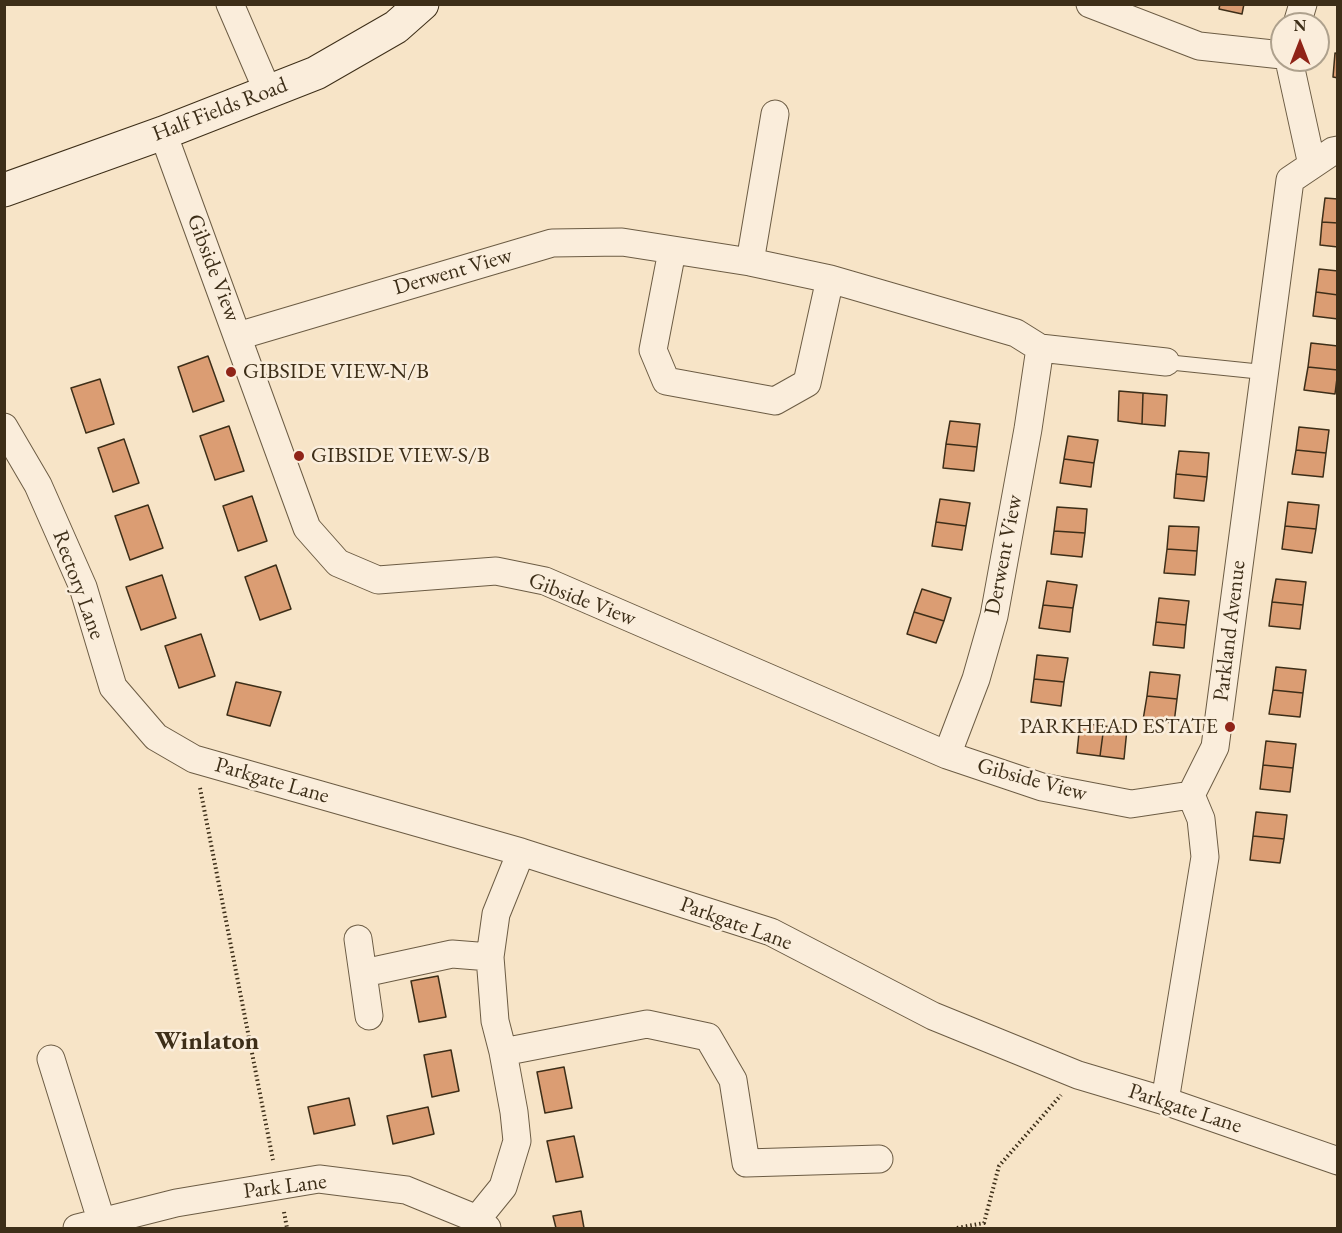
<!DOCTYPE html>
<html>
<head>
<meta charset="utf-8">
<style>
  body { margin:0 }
  #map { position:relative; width:1342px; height:1233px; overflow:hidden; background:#f7e4c7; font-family:"EB Garamond",serif }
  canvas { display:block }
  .frame { position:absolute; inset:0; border:6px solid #3d2e18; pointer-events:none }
  .north { position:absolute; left:1270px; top:12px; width:60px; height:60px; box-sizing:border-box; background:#faeddb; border:2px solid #aea18d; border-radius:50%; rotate:0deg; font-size:16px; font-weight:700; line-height:24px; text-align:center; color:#3d2e18 }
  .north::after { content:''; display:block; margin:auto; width:21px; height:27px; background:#8f2418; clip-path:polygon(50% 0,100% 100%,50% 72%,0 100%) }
</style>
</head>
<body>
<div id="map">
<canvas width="1342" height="1233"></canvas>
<div class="frame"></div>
<div class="north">N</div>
</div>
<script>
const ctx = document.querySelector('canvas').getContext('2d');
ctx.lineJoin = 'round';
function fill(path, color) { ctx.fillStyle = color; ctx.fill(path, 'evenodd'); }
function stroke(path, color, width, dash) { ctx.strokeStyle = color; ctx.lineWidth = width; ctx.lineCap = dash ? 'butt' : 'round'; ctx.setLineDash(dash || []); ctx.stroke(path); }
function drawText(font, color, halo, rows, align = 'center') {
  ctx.font = font + ' "EB Garamond",serif'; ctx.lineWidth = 5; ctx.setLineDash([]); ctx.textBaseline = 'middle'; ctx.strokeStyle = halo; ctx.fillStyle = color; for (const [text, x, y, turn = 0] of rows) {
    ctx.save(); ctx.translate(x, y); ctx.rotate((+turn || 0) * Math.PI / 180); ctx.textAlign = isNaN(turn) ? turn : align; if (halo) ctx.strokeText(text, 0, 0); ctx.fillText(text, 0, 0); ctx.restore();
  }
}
const building = new Path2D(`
  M1220,4H1244L1242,14L1219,9Z
  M1335,53L1338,54V78L1333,77Z
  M1325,198L1338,199V223L1322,222Z
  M1322,222L1338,223V247L1320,245Z
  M1319,269L1338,271V295L1316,292Z
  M1316,292L1338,295V319L1313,316Z
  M1311,343L1338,346V370L1308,367Z
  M208,356L224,401L193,412L178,367Z
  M1308,367L1338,370L1335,394L1304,390Z
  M100,379L114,424L86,433L71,388Z
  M1119,391L1143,393L1142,424L1118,421Z
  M1143,393L1167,395L1165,426L1142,424Z
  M950,421L980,424L977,447L946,444Z
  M229,426L244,471L215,480L200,436Z
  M1299,427L1329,430L1326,453L1296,450Z
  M1068,436L1098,440L1094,463L1064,459Z
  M124,439L139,483L113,492L98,448Z
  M946,444L977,447L974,471L943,468Z
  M1296,450L1326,453L1323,477L1292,474Z
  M1179,451L1209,453L1207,477L1176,474Z
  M1064,459L1094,463L1091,487L1060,483Z
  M1176,474L1207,477L1204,501L1174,498Z
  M252,496L267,541L238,551L223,506Z
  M940,499L970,503L966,526L936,522Z
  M1288,502L1319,505L1316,529L1285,526Z
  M148,505L163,548L130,560L115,516Z
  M1057,507L1087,509L1085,533L1054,531Z
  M936,522L966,526L962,550L932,546Z
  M1169,526L1199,527L1197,551L1167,549Z
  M1285,526L1316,529L1312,553L1282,549Z
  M1054,531L1085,533L1082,557L1051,554Z
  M1167,549L1197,551L1195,575L1164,573Z
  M276,565L291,609L260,620L245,577Z
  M162,575L176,618L141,630L126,587Z
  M1276,579L1306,582L1303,605L1272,602Z
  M1047,581L1077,585L1073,608L1043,605Z
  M922,589L951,598L944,621L914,612Z
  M1159,598L1189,601L1186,625L1156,622Z
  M1272,602L1303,605L1300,629L1269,626Z
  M1043,605L1073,608L1070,632L1039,628Z
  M914,612L944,621L936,643L907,634Z
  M1156,622L1186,625L1184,648L1153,645Z
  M201,634L215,676L179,688L165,646Z
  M1037,655L1068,658L1064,682L1034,679Z
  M1276,667L1306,670L1303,693L1273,690Z
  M1150,672L1180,675L1177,699L1147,696Z
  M1034,679L1064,682L1061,706L1031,702Z
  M236,682L281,692L270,726L227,715Z
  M1273,690L1303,693L1300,717L1269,714Z
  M1147,696L1177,699L1174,723L1143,720Z
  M1080,723L1104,726L1100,756L1077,753Z
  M1104,726L1127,729L1124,759L1100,756Z
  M1266,741L1296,744L1293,768L1263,765Z
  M1263,765L1293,768L1290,792L1260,789Z
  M1256,812L1287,815L1284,839L1253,836Z
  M1253,836L1284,839L1280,863L1250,860Z
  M438,976L446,1017L419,1022L411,981Z
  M451,1050L459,1091L432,1097L424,1055Z
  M564,1067L572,1108L545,1113L537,1072Z
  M349,1098L355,1125L314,1134L308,1107Z
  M428,1107L434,1134L393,1144L387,1116Z
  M574,1136L583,1177L556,1182L547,1141Z
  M581,1211L584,1228H556L553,1216Z`);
const path = new Path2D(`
  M200,788L273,1160
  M284,1212L287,1228
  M957,1228L984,1223L999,1166L1061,1095`);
const lane = new Path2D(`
  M1166,362L1263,372`);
const street = new Path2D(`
  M230,4L268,92
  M1090,4L1199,46L1282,55
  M1297,24L1303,4
  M1289,60L1312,165
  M163,133L307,528L338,563L378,580L496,571L545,581L947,755L1042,787L1131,804L1191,795
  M672,251L653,350L666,381L775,401L807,383L830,279
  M750,262L775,114
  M238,336L552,243L622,242L750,262L830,279L1016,333L1040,348L1028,429L994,616L976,679L947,755
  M1040,348L1166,362
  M4,427L38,485L83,587L113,687L156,737L194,759L521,852L771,932L933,1016L1078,1075L1165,1101L1338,1161
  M358,939L369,1016
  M364,973L452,954L490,957
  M503,1052L647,1024L708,1037L733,1080L746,1163L879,1159
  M51,1059L102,1223
  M1165,1101L1205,857L1201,819L1191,795L1215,747L1290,180L1333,151L1338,150
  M477,1219L503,1187L517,1141L514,1112L503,1052L495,1021L490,957L496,914L521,852
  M77,1228L176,1203L319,1179L406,1190L477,1219L487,1228`);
const secondary = new Path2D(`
  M4,190L163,133L316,73L396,27L422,4`);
const markers = [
  [231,372,6,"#8f2418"],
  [299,456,6,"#8f2418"],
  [1230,727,6,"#8f2418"]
];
const streetNames = [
  ["Half Fields Road",220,110,-21],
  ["Gibside View",213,268,69],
  ["Derwent View",453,272,-16],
  ["Derwent View",1004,555,-79],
  ["Rectory Lane",78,585,70],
  ["Gibside View",582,600,21],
  ["Parkland Avenue",1230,631,-83],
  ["Gibside View",1032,780,15],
  ["Parkgate Lane",272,781,16],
  ["Parkgate Lane",736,924,20],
  ["Parkgate Lane",1185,1109,18],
  ["Park Lane",285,1187,-7]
];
const poiNames = [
  ["GIBSIDE VIEW-N/B",243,372],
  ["GIBSIDE VIEW-S/B",311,456],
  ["PARKHEAD ESTATE",1218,727,"right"]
];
const quarterNames = [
  ["Winlaton",207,1042]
];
fill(building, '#db9d73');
stroke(building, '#3d2e18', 1.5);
stroke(lane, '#6c5c44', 16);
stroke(street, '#6c5c44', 29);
stroke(secondary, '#3d2e18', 35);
stroke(path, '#3d2e18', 4, [1.5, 3]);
stroke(lane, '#faeddb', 14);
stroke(street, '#faeddb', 27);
stroke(secondary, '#faeddb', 33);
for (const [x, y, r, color] of markers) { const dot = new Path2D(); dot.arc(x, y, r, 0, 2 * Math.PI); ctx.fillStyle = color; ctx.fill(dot); stroke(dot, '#faeddb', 2); }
drawText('22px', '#3d2e18', '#faeddb', streetNames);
drawText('22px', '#3d2e18', '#faeddb', poiNames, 'left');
drawText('bold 26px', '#3d2e18', '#faeddb', quarterNames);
</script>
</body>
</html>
